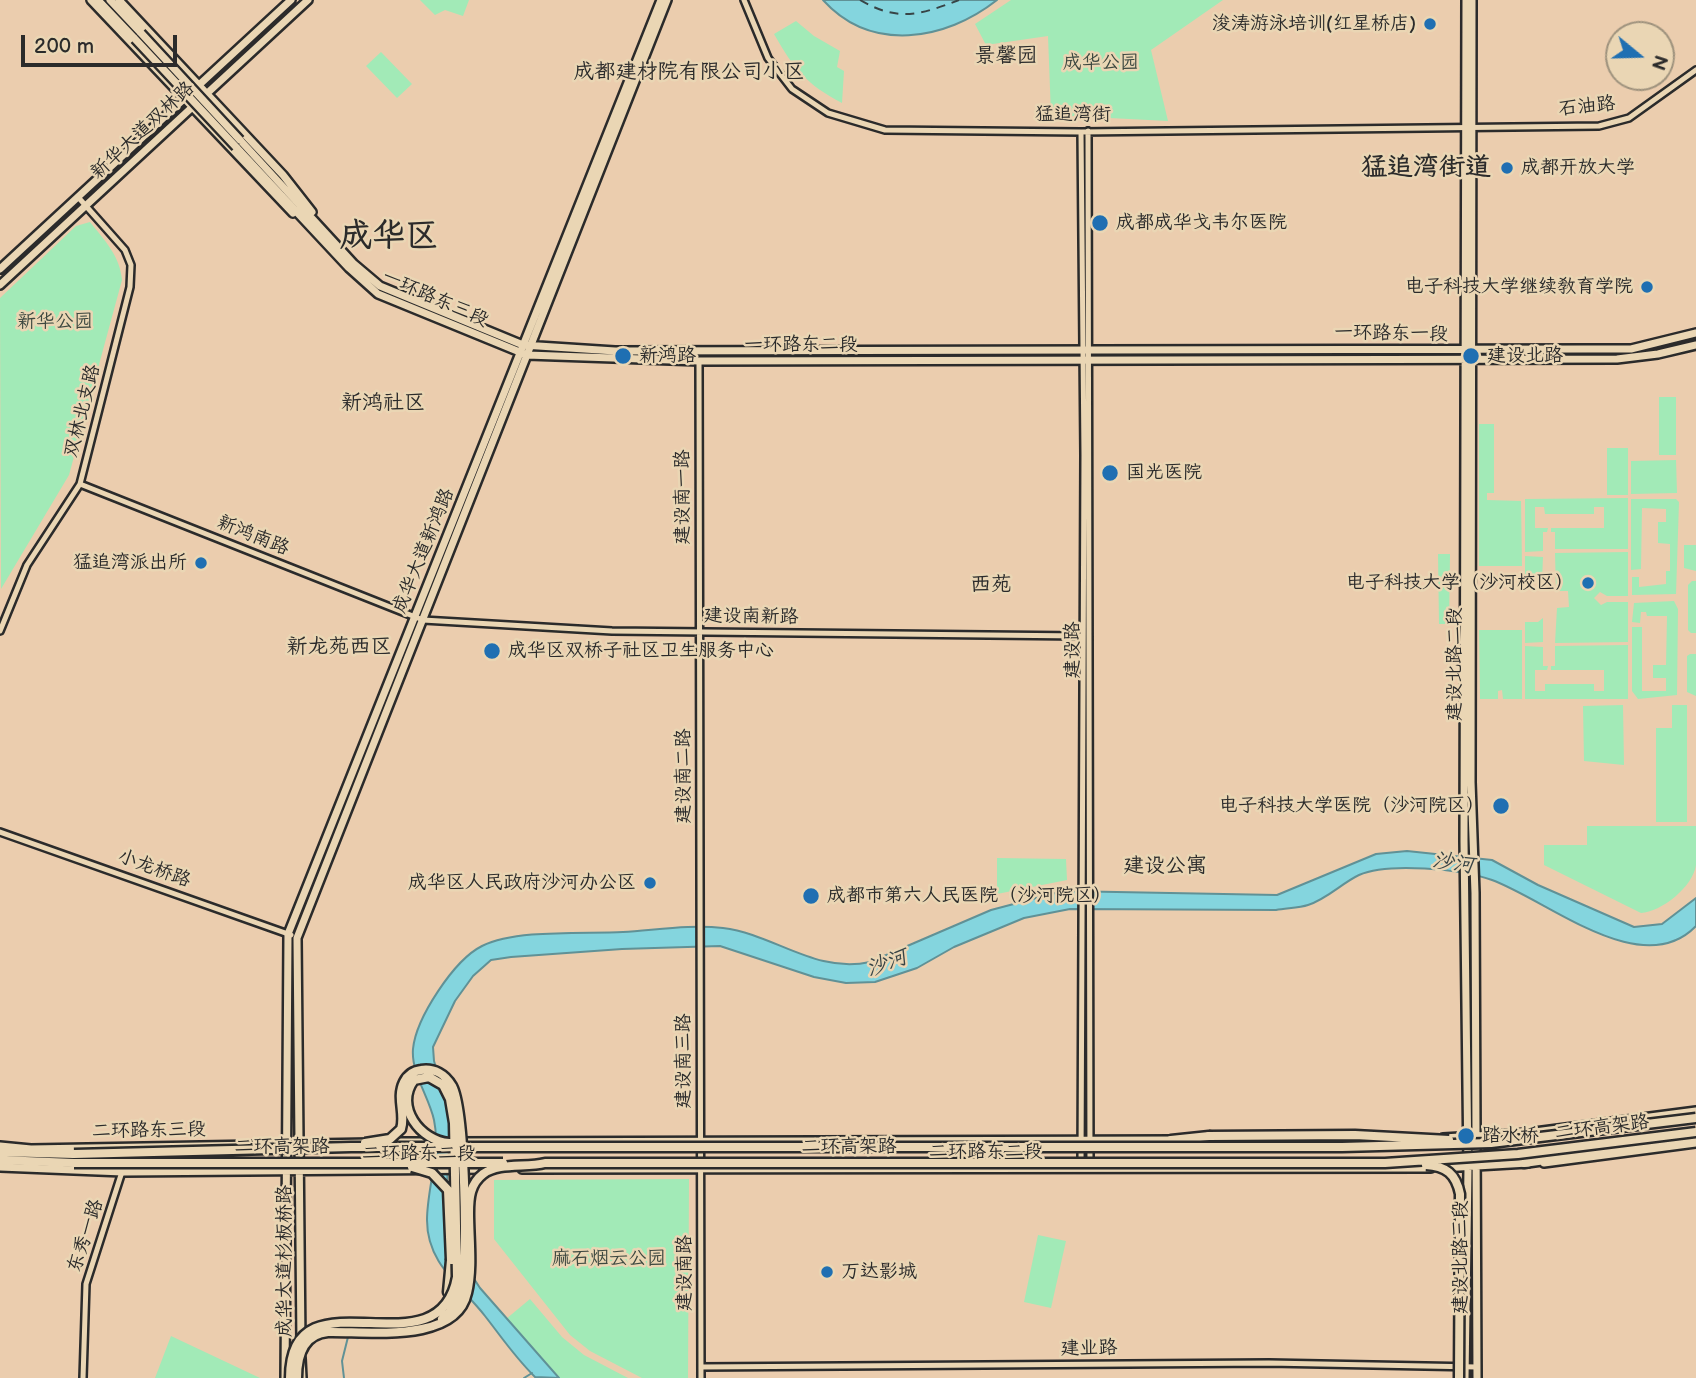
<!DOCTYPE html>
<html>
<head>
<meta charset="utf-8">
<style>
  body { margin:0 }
  #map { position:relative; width:1696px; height:1378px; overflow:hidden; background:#ebcdae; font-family:"Balsamiq Sans",sans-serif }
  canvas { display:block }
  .north { position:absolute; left:1605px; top:21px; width:70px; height:70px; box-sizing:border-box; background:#ead6b4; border:2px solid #9e927d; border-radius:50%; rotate:109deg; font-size:19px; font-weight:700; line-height:28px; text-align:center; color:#2b2b2b }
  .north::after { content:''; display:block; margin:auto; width:24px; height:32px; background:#1f6fb2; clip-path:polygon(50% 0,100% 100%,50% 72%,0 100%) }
  .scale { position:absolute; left:21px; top:35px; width:156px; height:32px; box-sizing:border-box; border:4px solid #2b2b2b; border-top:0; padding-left:9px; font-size:21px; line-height:24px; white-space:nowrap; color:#2b2b2b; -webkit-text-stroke:5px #ead6b4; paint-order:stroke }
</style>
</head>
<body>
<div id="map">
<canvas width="1696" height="1378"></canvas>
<div class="north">N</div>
<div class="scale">200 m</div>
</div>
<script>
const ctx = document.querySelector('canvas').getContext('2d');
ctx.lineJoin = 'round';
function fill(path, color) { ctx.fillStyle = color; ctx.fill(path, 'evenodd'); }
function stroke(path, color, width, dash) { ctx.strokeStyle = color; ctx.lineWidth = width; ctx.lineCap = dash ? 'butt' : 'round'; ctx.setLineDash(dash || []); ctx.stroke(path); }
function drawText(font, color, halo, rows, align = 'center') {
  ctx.font = font + ' "Balsamiq Sans","LXGW WenKai TC",sans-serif'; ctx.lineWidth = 5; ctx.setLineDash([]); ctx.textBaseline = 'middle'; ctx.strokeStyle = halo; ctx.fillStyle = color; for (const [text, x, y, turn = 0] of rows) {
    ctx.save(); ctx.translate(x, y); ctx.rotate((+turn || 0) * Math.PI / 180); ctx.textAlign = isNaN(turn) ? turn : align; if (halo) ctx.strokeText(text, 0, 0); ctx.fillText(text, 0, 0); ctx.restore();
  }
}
const green = new Path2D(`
  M420,0H469L463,16L445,10L435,15Z
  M1011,0H1223L1151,50L1168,121L1051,115L1048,36L986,45L975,24Z
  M796,21L814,36L840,51L837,67L844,71L842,103C806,84 794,69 774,34Z
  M381,52L412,84L397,98L366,66Z
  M90,222C105,241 120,256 122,280L69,475L1,589L0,298L76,226Z
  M1659,397H1676V455H1659Z
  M1479,424H1494V493H1487V500L1521,501L1522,566H1479Z
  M1607,448H1628V495H1607Z
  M1676,460L1677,493L1631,494V461Z
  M1628,498V549H1555V532H1551V528H1604V507H1594V514H1545L1544,507H1535V528H1548L1547,532H1543V551L1525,552V499Z
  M1631,499H1676L1679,502L1676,594L1632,595V577H1639V587L1666,584V571H1670V544L1658,543V522H1666V509L1642,508L1641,569L1631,570Z
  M1684,545H1696V571L1684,568Z
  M1628,552V596H1607L1600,592L1594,598L1601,605L1607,602H1628V642L1555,643L1557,608L1569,607L1568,591H1556L1555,553Z
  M1438,554H1450L1449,624H1439Z
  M1525,556L1543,557L1542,581L1538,576L1525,575Z
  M1692,581H1696V633H1691L1688,630V585Z
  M1674,601L1678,609L1677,695L1638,699L1632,691V627H1642V691H1666V678H1653V665H1666L1667,616H1647L1646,612H1641L1640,623L1632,622L1634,603Z
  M1543,618V642L1525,643V622H1538Z
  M1479,630H1522V699H1503L1502,690L1498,691V699H1480Z
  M1628,645V699H1525V646L1543,647V666H1548L1547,670H1535V691H1545V684H1594V691H1604V670H1551V666H1555V646Z
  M1690,654H1696V696L1687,692V656Z
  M1623,705L1624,765L1584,761L1583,706Z
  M1672,705H1687V822H1656V728H1672Z
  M1587,826H1696C1696,839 1696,853 1696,865C1693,887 1661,912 1641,913L1544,865V845H1587Z
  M997,858L1066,859L1067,880L997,894Z
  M689,1179L688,1378H642L590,1351L570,1335L494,1239V1180Z
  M1038,1235L1066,1241L1051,1308L1024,1302Z
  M530,1299L562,1337L584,1355L628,1378H559L506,1319Z
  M171,1336L260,1378H155Z`);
const water = new Path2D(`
  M823,0H997C945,41 871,53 823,0Z
  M1407,851L1492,860L1538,885L1634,927L1662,924L1696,898V926C1642,982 1549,901 1492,880C1461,869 1388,862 1359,875C1342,883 1327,899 1308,905C1299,908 1286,908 1276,910L1070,909L1024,918L954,947L917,968L875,982L846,983L814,977L720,946L622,949L511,957L491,960L473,976L455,1001L433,1047L434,1061L450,1113L445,1234L480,1288L559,1378L535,1377C514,1356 503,1339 485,1316C460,1284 427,1264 427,1220C427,1188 441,1152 434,1120C429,1097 411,1073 413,1049C416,1018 454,960 482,946C517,929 583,934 623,932C656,930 691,924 723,928C774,934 815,974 870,962L991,910L1063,891L1277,895L1376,854Z`);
const stream = new Path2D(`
  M344,1378L342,1361L348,1337
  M524,1378L532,1373`);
const ferry = new Path2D(`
  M860,0C898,22 920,15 959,0`);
const minor = new Path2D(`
  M744,0L768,58L792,89L828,113L885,130L1081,132L1599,126L1629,118L1696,70
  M1088,131L1090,1165
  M1081,132L1084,455L1081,1164
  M699,361L701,1378
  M80,484L423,620L612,631L1082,636
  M0,631L27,565L80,484L130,287L131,265L125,250L78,197
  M0,832L291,935
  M701,1367L1269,1363L1477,1367
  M83,1378L86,1284L129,1150`);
const major = new Path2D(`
  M91,0L293,213
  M98,0L135,39
  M110,0L141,33
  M119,0L283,175L312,212
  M1472,0L1471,782L1475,893L1477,1378
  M240,140L354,264L380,286L523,345L615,351L1587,349H1631L1696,333
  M236,147L349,268L378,294L527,355L699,361L1617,359L1658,354L1696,345
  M0,269L291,0
  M0,285L308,0
  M1443,1138L1527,1133L1696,1111
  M382,1142H440
  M456,1142L1175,1140
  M0,1146L31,1149L370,1143
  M1544,1163L1696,1143
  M0,1167L123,1172L493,1169
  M1442,1168L1528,1163
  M522,1169L1431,1168
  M301,1343L297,938L667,0
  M301,1358L302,1378
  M285,1378L288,934L661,0
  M1465,1378L1468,1168L1464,841L1466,0`);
const highway = new Path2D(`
  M1171,1140L1209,1136
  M0,1152L74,1154
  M0,1160L74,1163
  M1524,1163L1696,1139
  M448,1292L451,1260`);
const majorBridge = new Path2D(`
  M141,33L240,140
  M135,39L236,147`);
const highwayBridge = new Path2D(`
  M1209,1136L1355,1135L1449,1140
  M365,1143L390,1139L401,1129C406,1114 396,1098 404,1082C407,1076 413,1071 421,1070C434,1068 445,1074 452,1086C465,1110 468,1258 462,1288C459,1301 453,1311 442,1319
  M74,1154L351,1147H1342L1491,1143L1696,1118
  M74,1163H503
  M1426,1165C1446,1166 1456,1174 1460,1194L1459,1378
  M412,1167L432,1173L448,1190L451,1260
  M290,1378C290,1265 439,1378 457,1277L454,1123L450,1099L443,1085L429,1077L414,1080C394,1107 421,1141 449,1143
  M297,1378C297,1356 303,1334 328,1332C367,1331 456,1344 467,1293C473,1268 469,1239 469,1213C469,1198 470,1184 483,1174C499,1162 526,1168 545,1163H1385L1518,1154L1696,1132`);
const markers = [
  [1430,24,7,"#1f6fb2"],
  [1507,168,7,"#1f6fb2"],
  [1100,223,9,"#1f6fb2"],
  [1647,287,7,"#1f6fb2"],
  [623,356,9,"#1f6fb2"],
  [1471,356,9,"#1f6fb2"],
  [1110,473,9,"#1f6fb2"],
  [201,563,7,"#1f6fb2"],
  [1588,583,7,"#1f6fb2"],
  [492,651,9,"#1f6fb2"],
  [1501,806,9,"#1f6fb2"],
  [650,883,7,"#1f6fb2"],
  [811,896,9,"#1f6fb2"],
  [1466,1136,9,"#1f6fb2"],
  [827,1272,7,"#1f6fb2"]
];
const poiNames = [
  ["浚涛游泳培训(红星桥店)",1416,24,"right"],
  ["成都开放大学",1521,168],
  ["成都成华戈韦尔医院",1116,223],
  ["电子科技大学继续教育学院",1633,287,"right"],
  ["新鸿路",639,356],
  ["建设北路",1487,356],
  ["国光医院",1126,473],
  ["猛追湾派出所",187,563,"right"],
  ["电子科技大学（沙河校区）",1574,583,"right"],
  ["成华区双桥子社区卫生服务中心",508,651],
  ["电子科技大学医院（沙河院区）",1485,806,"right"],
  ["成华区人民政府沙河办公区",636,883,"right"],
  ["成都市第六人民医院（沙河院区）",827,896],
  ["踏水桥",1482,1136],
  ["万达影城",841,1272]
];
const parkNames = [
  ["成华公园",1101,63],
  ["新华公园",55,322],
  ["麻石烟云公园",609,1259]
];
const streetNames = [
  ["石油路",1587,107,-6],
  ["猛追湾街",1073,115],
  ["新华大道双林路",143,131,-43],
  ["一环路东三段",435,299,24],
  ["一环路东一段",1391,334,1],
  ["一环路东二段",801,345],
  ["双林北支路",83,411,-76],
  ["建设南一路",683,497,-90],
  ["新鸿南路",253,536,22],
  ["成华大道新鸿路",424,551,-68],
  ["建设南新路",751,617,1],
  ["建设路",1073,650,-90],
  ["建设北路二段",1455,664,-90],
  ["建设南二路",684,776,-90],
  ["小龙桥路",154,869,20],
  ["建设南三路",684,1061,-90],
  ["二环高架路",1602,1128,-7],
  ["二环路东三段",149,1131,-1],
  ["二环高架路",282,1147],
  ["二环高架路",849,1147],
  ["二环路东二段",986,1152],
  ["二环路东二段",419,1154],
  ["东秀一路",86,1236,-72],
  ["建设北路三段",1461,1257,-90],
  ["成华大道杉板桥路",285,1261,-90],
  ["建设南路",685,1273,-90],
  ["建业路",1089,1349,-1]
];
const neighbourhoodNames = [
  ["景馨园",1006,57],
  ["成都建材院有限公司小区",689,73],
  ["新鸿社区",383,404],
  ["西苑",991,586],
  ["新龙苑西区",339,648],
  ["建设公寓",1165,867]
];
const waterNames = [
  ["沙河",1453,864,8],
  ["沙河",887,964,-20]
];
const districtNames = [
  ["猛追湾街道",1426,168]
];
const townNames = [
  ["成华区",389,238]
];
fill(green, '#a2eab7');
fill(water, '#84d5de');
stroke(water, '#609196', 2);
stroke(stream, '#609196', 2);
stroke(ferry, '#384446', 2, [9, 7]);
stroke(minor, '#2b2b2b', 10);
stroke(major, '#2b2b2b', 12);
stroke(highway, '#2b2b2b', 13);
stroke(minor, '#ead6b4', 5);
stroke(major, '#ead6b4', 7);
stroke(highway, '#ead6b4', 8);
stroke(majorBridge, '#2b2b2b', 12, []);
stroke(highwayBridge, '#2b2b2b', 13, []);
stroke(majorBridge, '#ead6b4', 7);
stroke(highwayBridge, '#ead6b4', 8);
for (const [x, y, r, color] of markers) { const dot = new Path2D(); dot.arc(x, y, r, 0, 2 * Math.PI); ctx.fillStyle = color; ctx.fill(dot); stroke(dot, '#ead6b4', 2.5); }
drawText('19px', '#2b2b2b', '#ead6b4', poiNames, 'left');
drawText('19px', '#3d4840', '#ead6b4', parkNames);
drawText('19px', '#2b2b2b', '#ead6b4', streetNames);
drawText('21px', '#2b2b2b', '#ead6b4', neighbourhoodNames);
drawText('italic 21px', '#384446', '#ead6b4', waterNames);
drawText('bold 26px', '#2b2b2b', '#ead6b4', districtNames);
drawText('bold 33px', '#2b2b2b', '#ead6b4', townNames);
</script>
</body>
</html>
